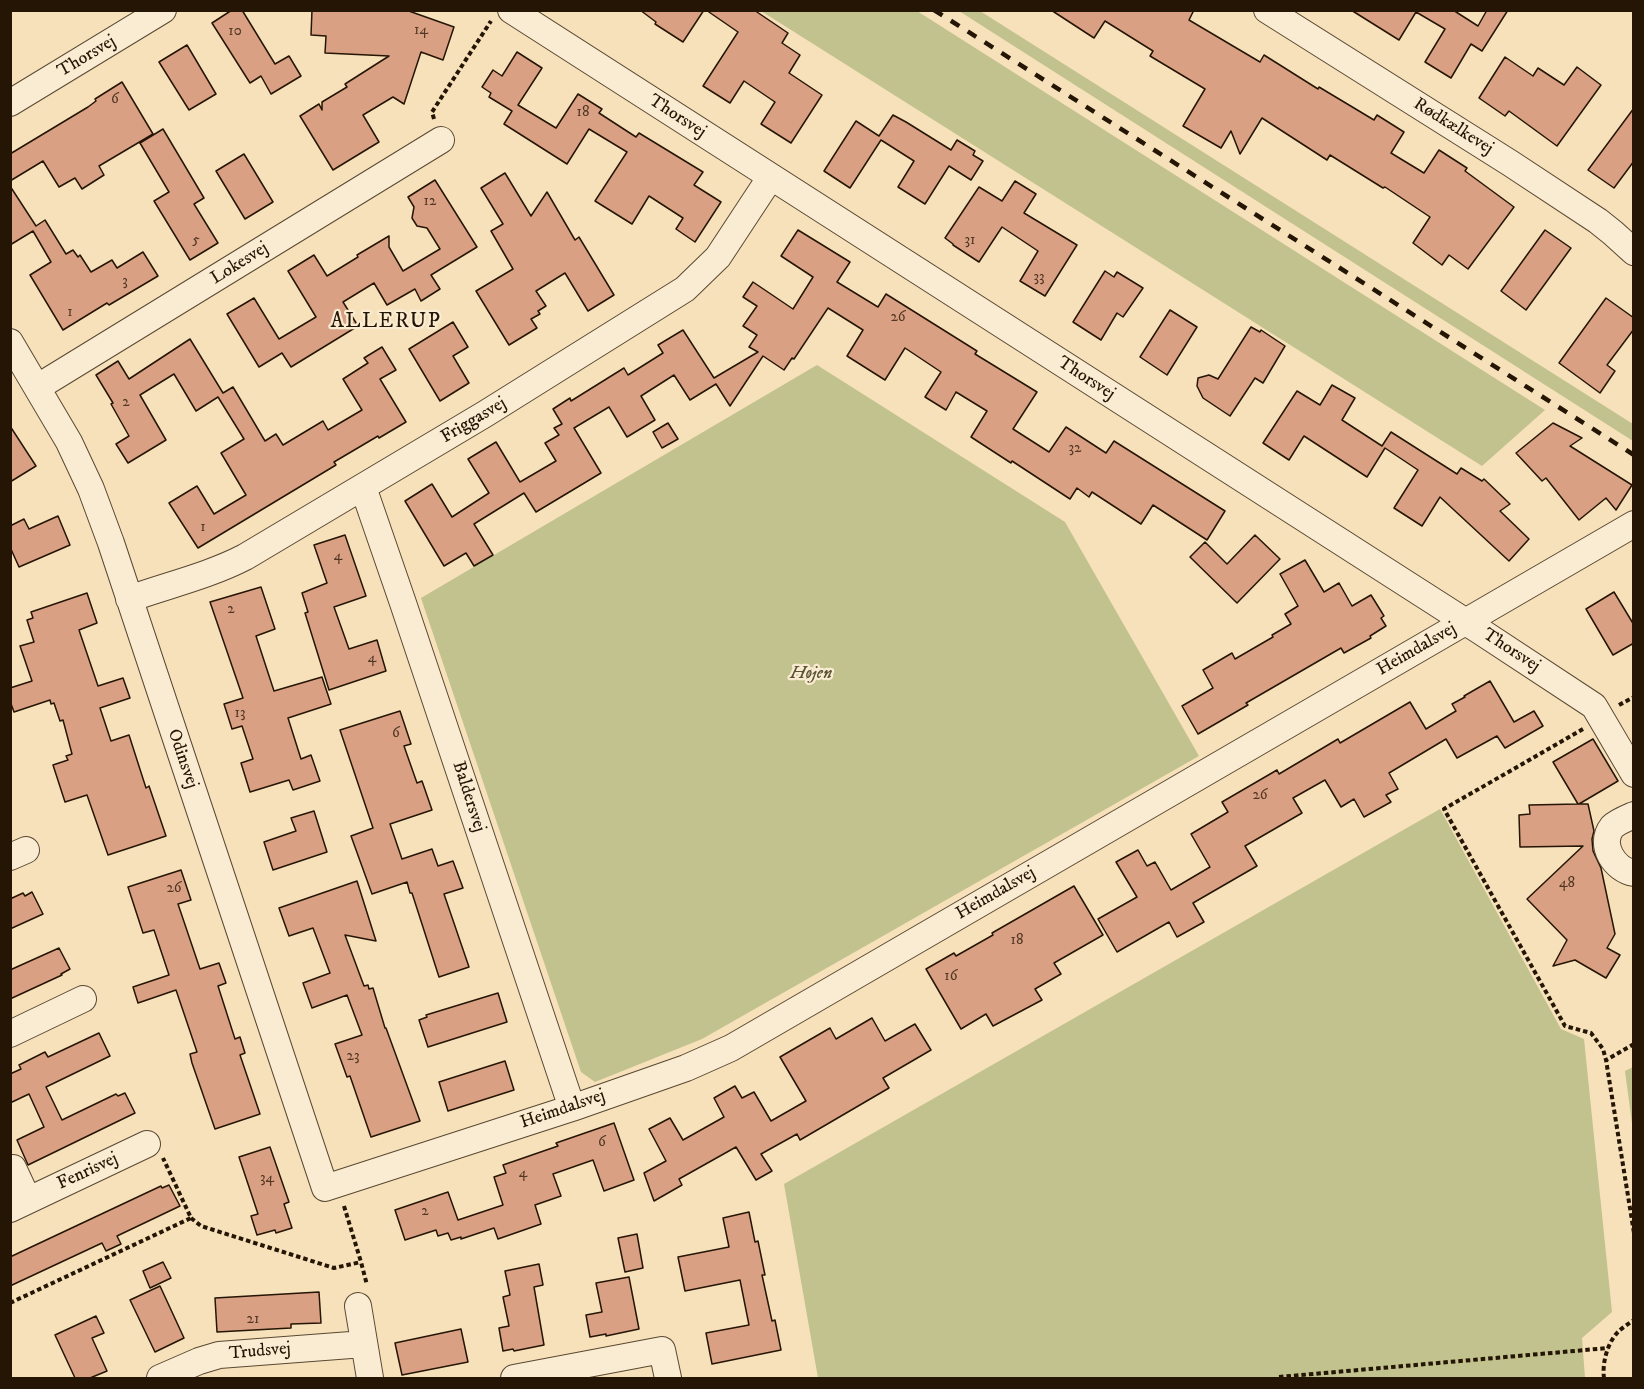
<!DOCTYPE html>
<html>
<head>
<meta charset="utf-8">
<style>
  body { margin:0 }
  #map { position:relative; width:1644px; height:1389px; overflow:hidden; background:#f7e1ba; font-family:"IM FELL DW Pica",serif }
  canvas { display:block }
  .frame { position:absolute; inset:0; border:12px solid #241504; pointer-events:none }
</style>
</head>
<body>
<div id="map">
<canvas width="1644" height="1389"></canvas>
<div class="frame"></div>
</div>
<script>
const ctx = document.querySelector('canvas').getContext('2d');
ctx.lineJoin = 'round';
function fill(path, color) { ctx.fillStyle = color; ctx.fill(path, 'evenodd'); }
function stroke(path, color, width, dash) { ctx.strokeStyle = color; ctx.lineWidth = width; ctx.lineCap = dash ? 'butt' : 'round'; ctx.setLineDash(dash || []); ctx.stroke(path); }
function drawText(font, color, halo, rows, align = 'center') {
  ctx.font = font + ' "IM FELL DW Pica",serif'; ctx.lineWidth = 4.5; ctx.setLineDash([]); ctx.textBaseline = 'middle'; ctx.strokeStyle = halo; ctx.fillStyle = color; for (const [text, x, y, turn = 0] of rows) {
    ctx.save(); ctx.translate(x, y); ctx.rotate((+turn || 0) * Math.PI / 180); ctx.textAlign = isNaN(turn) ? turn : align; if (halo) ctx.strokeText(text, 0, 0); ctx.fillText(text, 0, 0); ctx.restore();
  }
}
const green = new Path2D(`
  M761,11H917L1545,410L1482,466Z
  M959,11H980L1633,424V441Z
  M817,365L1065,522L1199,756L702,1039L595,1082L581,1072L421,598Z
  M1440,809L1561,1029L1584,1039L1612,1312L1582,1338L1585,1378H818L784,1184Z
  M1633,1067V1131L1625,1071Z`);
const building = new Path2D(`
  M232,10H242L275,64L289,56L301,76L271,94L261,76L250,83L212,23Z
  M312,10H406L454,27L443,60L421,52L404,104L393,97L363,115L379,142L333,170L300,116L319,104L322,110V102L347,87L345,84L389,56L325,53L326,36L311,35Z
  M640,10H704L683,42L655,24L656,22Z
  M706,10H754L788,33L782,43L800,55L789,73L822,95L791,143L761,124L775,102L744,81L730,103L703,86L738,32Z
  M1051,10H1194L1189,20L1260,62L1264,55L1318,89L1319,87L1374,120L1377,115L1404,132L1391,153L1424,173L1439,150L1467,168L1465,171L1514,207L1468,269L1449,255L1442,265L1413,243L1430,217L1385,187L1383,188L1330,155L1327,160L1262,118L1240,154L1231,131L1221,148L1183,126L1205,89L1150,56L1153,51L1105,21L1094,38Z
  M1351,10H1453L1478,26L1487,10H1508L1482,51L1471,44L1451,78L1425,62L1445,29L1416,12L1399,40Z
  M187,45L216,94L189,110L159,62Z
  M517,52L542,68L518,105L556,128L578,94L602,109L599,113L636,137L639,133L703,172L694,185L721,202L695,242L676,229L683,218L649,196L632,224L595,201L627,152L589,129L567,164L504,124L512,111L489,97L491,93L482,87L493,70L502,76Z
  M1505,57L1533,76L1538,68L1564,85L1577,67L1601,85L1557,146L1509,111L1505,116L1479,98Z
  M122,82L153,134L99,166L104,175L82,189L75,178L59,187L43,161L10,181V154L88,107L96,101L95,99Z
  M1634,108V161L1614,188L1588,170Z
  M893,115L906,122L951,150L957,140L975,151L973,155L983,161L971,180L949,166L925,204L898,187L914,161L881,140L850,188L824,171L856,121L879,136Z
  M163,129L204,198L194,204L218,243L190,260L154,201L169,192L140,143Z
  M244,154L273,202L245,219L216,171Z
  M505,173L531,216L547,192L575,240L579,237L614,295L588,311L565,273L536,291L546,306L538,311L540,314L531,319L537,328L509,345L476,291L513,269L491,231L503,224L481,188Z
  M435,180L477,247L431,275L440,289L421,301L415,289L387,305L374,283L343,302L358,326L291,367L282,353L259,367L227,314L254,298L279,339L316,317L288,271L314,255L327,276L358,257L357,255L389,236V247L403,271L440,249L427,228L417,226L412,218L414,207L408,197Z
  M1015,181L1036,194L1024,213L1077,245L1045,296L1020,281L1038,251L1002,227L979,262L953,245V244L945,238L979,187L1002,201Z
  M10,186L36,226L45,220L66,254L73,250L78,257L80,255L91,272L112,260L117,268L143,252L158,276L109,305L107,303L63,330L30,275L51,262L33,231L10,245Z
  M798,230L850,262L837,282L878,307L886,294L977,351L975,354L1037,392L1013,429L1049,452L1066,427L1106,453L1114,441L1225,511L1207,540L1153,505L1141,524L1092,492L1089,497L1077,488L1070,499L1012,461L1011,463L971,437L987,411L956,392L946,410L925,397L941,372L905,348L885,380L847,356L863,330L828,308L794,359L792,358L784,370L763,356L730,406L716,384L690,400L674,375L641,396L655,420L627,437L609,407L574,428L601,473L536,512L524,493L474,524L493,555L474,566L466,553L444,566L405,501L432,484L452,517L489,493L468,459L496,442L520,482L556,461L545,443L559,435L554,428L562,424L553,409L570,398L571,401L624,368L628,375L663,353L658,345L683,330L714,378L758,352L749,347L757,335L743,326L757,306L743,297L753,282L793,309L813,277L781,256Z
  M1545,230L1571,248L1526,310L1501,291Z
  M1105,271L1114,277L1117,272L1143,288L1123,317L1117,313L1101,340L1073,322Z
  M1606,298L1634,318V329L1607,365L1615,371L1600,393L1559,363Z
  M1170,310L1197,327L1167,375L1140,357Z
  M453,322L468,347L453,356L469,383L440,401L409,349Z
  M1251,327L1260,332L1261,330L1285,346L1263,383L1255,378L1230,416L1203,398L1197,386L1198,378L1209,375L1218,379Z
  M190,339L223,393L233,387L265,441L276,434L283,445L323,421L328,430L362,410L343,379L368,363L364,358L382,347L396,370L380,379L406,422L379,438L378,436L334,462L336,465L198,548L169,503L197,486L214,514L246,495L221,453L244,439L218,397L196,411L174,374L140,395L166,440L128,463L116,444L129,436L111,404L113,403L96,375L118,361L129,379Z
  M1332,385L1355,398L1342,420L1382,446L1391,432L1457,474L1461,468L1482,481L1484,479L1510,504L1500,511L1529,539L1509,561L1440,497L1422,526L1394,508L1418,470L1385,448L1367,477L1304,436L1289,460L1263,443L1297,391L1320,405Z
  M668,423L678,439L662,448L653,432Z
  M1553,423L1582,438L1570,446L1632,485L1616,510L1606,498L1579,520L1546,478L1542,481L1516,453Z
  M10,426L36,466L10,482Z
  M58,516L70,545L19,567L10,547V526L24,519L29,529Z
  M345,535L366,596L334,607L349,649L377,640L386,671L329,690L305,613L308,612L302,593L327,583L314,545Z
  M1255,535L1280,559L1237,603L1190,557L1205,542L1227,564Z
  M1305,560L1324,592L1339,583L1352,606L1371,595L1384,616L1381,618L1386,626L1370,636L1371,638L1344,653L1341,648L1246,703L1248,705L1198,734L1182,706L1213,688L1203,670L1232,653L1235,659L1273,637L1272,635L1291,624L1285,614L1298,606L1280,574Z
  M261,587L275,629L256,636L274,691L322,677L331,704L288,718L301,759L311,755L320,781L293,790L289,780L250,792L241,763L253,759L242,726L232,729L224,704L243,698L210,602Z
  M1614,592L1634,625V643L1613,655L1586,609Z
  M87,593L97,623L79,630L98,686L123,678L130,698L100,708L111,741L129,735L146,788L149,786L166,836L108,855L87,795L65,802L53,765L68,760L66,756L72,754L63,720L60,721L54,703L51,704L50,700L14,712L10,701V688L32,681L20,646L34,642L27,620L33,618L31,612Z
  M1490,681L1514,722L1534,711L1543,726L1505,748L1497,736L1457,758L1446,739L1389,773L1398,789L1386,795L1391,802L1364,817L1354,799L1341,807L1325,780L1293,798L1302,813L1245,846L1257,866L1193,903L1204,922L1177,937L1169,922L1117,952L1098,919L1137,897L1116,862L1138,850L1147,866L1155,862L1171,890L1210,867L1191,834L1228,812L1222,802L1277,770L1279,774L1338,739L1340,743L1410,702L1426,729L1456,711L1452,704L1465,697L1464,696Z
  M400,711L411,744L404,746L417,783L422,781L432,810L390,824L402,859L432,849L438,866L453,861L463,888L444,894L469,967L439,977L412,893H410L407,882L372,894L351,836L373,828L340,730Z
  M1593,739L1618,781L1579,804H1588L1594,831L1592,839L1593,851L1601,868L1615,934L1607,948L1620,955L1606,978L1575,960L1553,966L1567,940L1527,899L1583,846L1520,847L1519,815L1530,814L1529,805L1578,804L1553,762Z
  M314,811L327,852L273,870L264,842L296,831L291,818Z
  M181,870L191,900L178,904L200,969L219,963L226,983L218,986L235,1039L240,1037L245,1053L240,1055L260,1114L215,1129L192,1063L190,1054L197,1052L176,990L138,1003L133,987L169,975L154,930L143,933L128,887Z
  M357,881L376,941L345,935L364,986L368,985L369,989L373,988L385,1028H386L420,1121L371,1137L350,1076L347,1077L335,1044L362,1035L347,995L312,1008L303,983L330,973L313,928L289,936L279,908Z
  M1074,886L1103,935L1054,963L1061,974L1035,989L1042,1000L993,1026L986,1014L961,1029L926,969L954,953L956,956L993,935L992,933Z
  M32,892L43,914L10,929V899L23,893L25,896Z
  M59,948L70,969L61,974L62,975L10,999V970Z
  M498,993L507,1022L428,1047L419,1020L427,1017L426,1015Z
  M872,1018L885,1041L915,1024L931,1050L883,1078L889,1088L800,1140L797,1134L761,1154L772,1171L756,1180L736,1147L679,1179L682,1185L654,1201L644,1173L666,1161L649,1129L670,1118L683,1140L724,1117L714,1098L735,1086L742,1098L754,1092L771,1121L806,1101L780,1057L830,1028L836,1039Z
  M99,1033L110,1056L46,1087L62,1120L116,1094L118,1096L125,1093L135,1113L28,1165L17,1140L44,1127L29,1094L10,1103V1074L21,1069L19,1065L45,1052L48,1057Z
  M505,1061L514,1090L448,1111L439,1082Z
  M614,1123L634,1180L604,1191L593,1160L553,1174L561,1196L535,1205L541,1224L498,1239L494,1228L461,1239V1237L451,1240L448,1233L438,1236L436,1230L405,1240L395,1210L448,1192L458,1220L503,1205L494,1177L506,1173L503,1165L558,1146L556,1143Z
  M270,1147L289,1202L284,1204L292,1228L276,1233L275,1230L257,1235L251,1216L258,1214L239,1157Z
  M169,1185L180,1206L117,1236L121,1244L106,1251L102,1243L10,1286V1257L161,1186L162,1188Z
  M749,1212L755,1242L758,1241L765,1275H762L772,1321L775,1320L781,1350L712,1364L706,1333L749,1325L740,1280L685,1291L678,1257L729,1247L723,1218Z
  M637,1234L643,1268L625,1272L618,1238Z
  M163,1262L171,1278L150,1288L143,1271Z
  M539,1264L543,1285L534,1287L544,1345L514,1351L513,1349L503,1351L499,1328L509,1326L503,1297L510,1295L505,1271Z
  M629,1277L639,1329L606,1336V1334L590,1337L586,1315L602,1312L596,1283Z
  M160,1286L184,1338L155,1352L130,1300Z
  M319,1292L321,1323L291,1324V1328L217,1332L215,1298Z
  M96,1316L104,1333L92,1338L107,1371L90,1378H75L55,1335Z
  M461,1329L468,1362L402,1375L395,1343Z`);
const path = new Path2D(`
  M434,119L432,112L491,21
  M1619,705L1634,697
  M1583,729L1444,809L1565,1026L1591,1033L1603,1049L1606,1060
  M1634,1044L1606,1060L1634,1233
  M344,1206L361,1262L367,1285
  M191,1218L201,1226L334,1268L361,1262
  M10,1303L191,1218L163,1158
  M1279,1377L1608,1348
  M1604,1378C1602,1364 1607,1343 1618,1332C1622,1328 1628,1324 1634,1320`);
const minor = new Path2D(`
  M511,10L1480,631L1594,706L1634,774
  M1267,10L1510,163L1598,221L1613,233L1634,252
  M10,103L163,10
  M10,342L69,442L91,489L111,543L325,1188L572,1108L686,1068L731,1048L1634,524
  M38,387L441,140
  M363,487L403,603L572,1108
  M129,599C168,585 208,576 245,557L485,414L685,289L718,257L770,178
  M1634,815C1627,818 1617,822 1612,827C1598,845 1615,870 1634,873
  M10,857L26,850
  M10,1034L83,999
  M13,1168L28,1200
  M10,1209L147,1144
  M358,1306L370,1378
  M160,1378L199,1361L219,1355L364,1344
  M514,1378L662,1350L668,1378`);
const rail = new Path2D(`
  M934,10L1634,455`);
const numberNames = [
  ["14",421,31],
  ["10",235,32],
  ["6",115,100],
  ["18",583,113],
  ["12",430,202],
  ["5",196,241],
  ["31",970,241],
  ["33",1039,278],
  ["3",125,282],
  ["1",70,313],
  ["26",898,318],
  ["2",126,403],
  ["32",1075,449],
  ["1",203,528],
  ["4",338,557],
  ["2",231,610],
  ["4",372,659],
  ["13",240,714],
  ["6",396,734],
  ["26",1260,796],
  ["48",1567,884],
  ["26",174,889],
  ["18",1017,941],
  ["16",951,977],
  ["23",353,1057],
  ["6",602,1143],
  ["4",523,1174],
  ["34",267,1179],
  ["2",425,1212],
  ["21",253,1320]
];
const streetNames = [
  ["Thorsvej",87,57,-31],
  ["Thorsvej",677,117,33],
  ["Rødkælkevej",1453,127,32],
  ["Lokesvej",240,264,-32],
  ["Thorsvej",1086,379,33],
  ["Friggasvej",474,421,-31],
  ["Heimdalsvej",1417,650,-30],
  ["Thorsvej",1511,651,33],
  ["Odinsvej",182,759,71],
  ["Baldersvej",468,797,72],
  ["Heimdalsvej",996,894,-30],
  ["Heimdalsvej",563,1110,-19],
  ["Fenrisvej",88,1172,-25],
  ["Trudsvej",260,1352,-5]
];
const parkNames = [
  ["Højen",811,674]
];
const quarterNames = [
  ["ALLERUP",386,323]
];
fill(green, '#c1c28d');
fill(building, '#daa083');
stroke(building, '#241504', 1.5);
stroke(minor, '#594832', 28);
stroke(path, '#241504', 4, [4.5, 3]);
stroke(minor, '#faecd2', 26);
stroke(rail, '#241504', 4.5, [10, 10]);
drawText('15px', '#523824', null, numberNames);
drawText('18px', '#241504', '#faecd2', streetNames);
drawText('italic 18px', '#5b5234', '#faecd2', parkNames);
ctx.letterSpacing = '1.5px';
drawText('21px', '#241504', '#faecd2', quarterNames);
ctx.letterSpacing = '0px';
</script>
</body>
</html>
